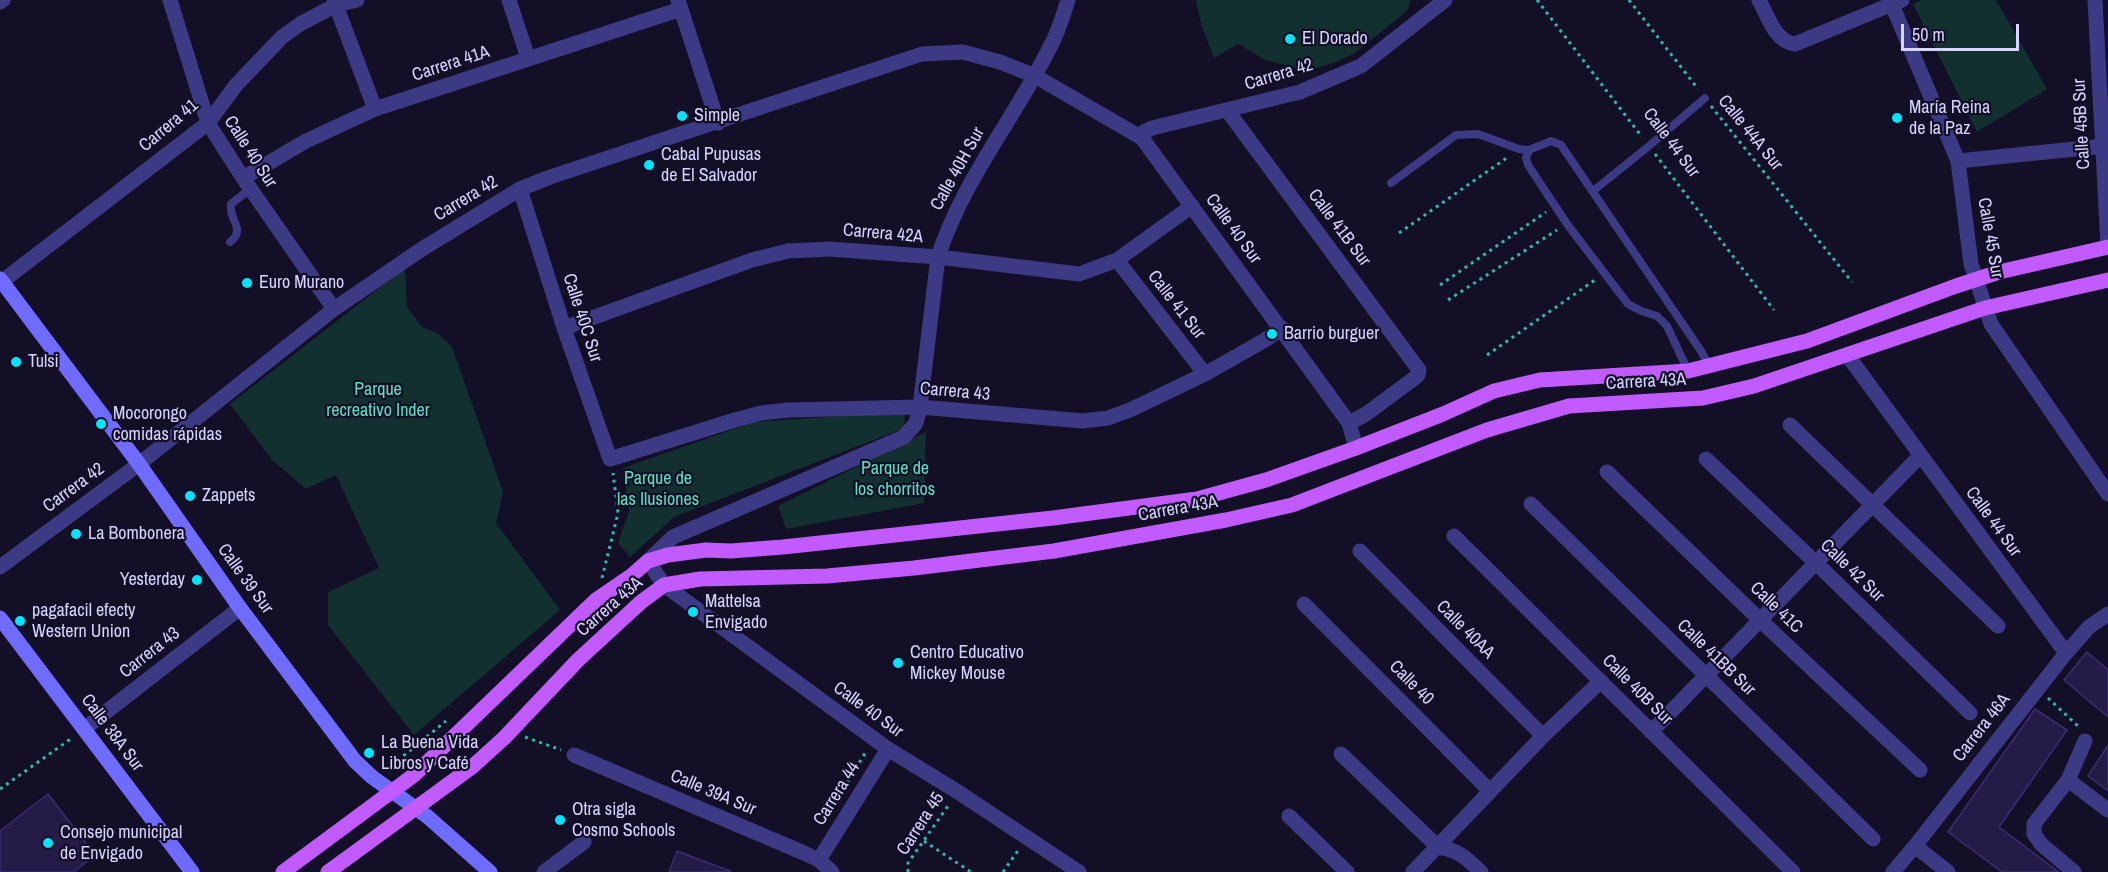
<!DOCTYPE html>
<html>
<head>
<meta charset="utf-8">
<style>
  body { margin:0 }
  #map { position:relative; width:2108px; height:872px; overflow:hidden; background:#130f26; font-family:"Archivo Narrow",sans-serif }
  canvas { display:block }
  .scale { position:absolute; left:1901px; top:24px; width:118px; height:27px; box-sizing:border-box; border:3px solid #d9d4ff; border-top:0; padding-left:8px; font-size:18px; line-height:21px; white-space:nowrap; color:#d9d4ff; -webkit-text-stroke:4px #130f26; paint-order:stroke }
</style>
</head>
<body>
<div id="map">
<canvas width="2108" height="872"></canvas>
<div class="scale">50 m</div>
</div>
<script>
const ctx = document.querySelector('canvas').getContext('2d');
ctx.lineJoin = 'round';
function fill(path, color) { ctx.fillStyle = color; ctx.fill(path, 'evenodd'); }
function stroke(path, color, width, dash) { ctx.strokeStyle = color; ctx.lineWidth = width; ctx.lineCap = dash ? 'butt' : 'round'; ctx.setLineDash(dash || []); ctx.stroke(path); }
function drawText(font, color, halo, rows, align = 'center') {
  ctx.font = font + ' "Archivo Narrow",sans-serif'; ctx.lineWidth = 4.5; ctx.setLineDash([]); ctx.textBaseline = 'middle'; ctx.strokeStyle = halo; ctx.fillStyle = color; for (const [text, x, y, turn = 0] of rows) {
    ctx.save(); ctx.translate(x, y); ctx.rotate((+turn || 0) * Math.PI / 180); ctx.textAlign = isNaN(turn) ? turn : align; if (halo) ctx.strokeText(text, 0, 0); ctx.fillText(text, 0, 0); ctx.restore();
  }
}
const green = new Path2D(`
  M1196,0H1411L1407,11L1355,53L1336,62L1307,71L1265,60L1238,44L1214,58L1201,24Z
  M1921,0H1996L2047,89L1977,132L1913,4Z
  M405,268L407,307L422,327L437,333L452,347L503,492L496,523L560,610L414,735L328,625V592L379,568L336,475L306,489L272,460L230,404Z
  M904,412L905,428L674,517L630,557L618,543L629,511L623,468L754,422Z
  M926,432L924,503L786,529L778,506Z`);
const building = new Path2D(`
  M2087,652L2108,670V717L2064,680Z
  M2035,709L2067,730L1999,827L2059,872H2002L1948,832Z
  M2108,745V791L2088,776Z
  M48,794L95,855L74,872H0V831Z
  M677,851L730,871V872H669Z`);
const path = new Path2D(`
  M1537,0L1642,137
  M1629,0L1698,89
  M1711,106L1852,282
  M1655,154L1774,310
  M1399,233L1508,157
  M1440,285L1546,212
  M1448,300L1557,230
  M1487,355L1595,280
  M602,578L618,513L613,473
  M2048,698L2080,728
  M525,737L561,750
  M386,770L446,721
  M0,789L72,738
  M836,801L867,750
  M924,841L971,872
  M908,872V863L950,803
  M1003,872L1019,849`);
const lane = new Path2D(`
  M1529,150L1526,158L1528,165L1567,224L1628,304L1641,311L1657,316L1667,326L1688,371
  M1391,183L1456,135L1478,134L1519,149L1529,150L1551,141L1561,145L1701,351L1709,366
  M1593,191L1649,146L1705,98
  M230,242C247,229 228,220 231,204L250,189`);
const street = new Path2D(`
  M170,0L208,123L243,178L334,309
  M334,0L375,109
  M509,0L528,58
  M678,0L718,123
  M1068,0C1064,13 1060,26 1054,39C1019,113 963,178 938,257L920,407L916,423L904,437L673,537L648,561L664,585L888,749L958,792L1079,872
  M1759,0C1768,16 1775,42 1795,44L1902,0
  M1890,0L1958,161L1971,264L1991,324L2108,494
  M2095,0L2108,246
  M0,2L3,0
  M1227,110L1419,370L1418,375L1412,380L1366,414L1349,423
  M1142,138L1144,132L1152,128L1300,92L1361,66L1445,0
  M1958,161L2104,146L2108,151
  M243,178L306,141L375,109L681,9
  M520,189L564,328L610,459L735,420L761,413L788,410L920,407L1083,421L1108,418L1130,410L1205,374L1265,340L1282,328
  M1117,260L1205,374
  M0,283L208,123L236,85L282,37L300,24L336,5L357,0
  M564,328L752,260L788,251L829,249L938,257L1079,274L1117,260L1192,206
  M1848,356L2066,653
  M1790,425L1998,626
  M1706,459L1816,563L1970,713
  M1607,472L1760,620L1920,770
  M1531,504L1873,839
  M1454,536L1793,872
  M1360,551L1543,736
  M0,567L139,464L334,309L422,249L520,189L550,177L922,54L963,52L1000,62L1035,76L1142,138L1349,423L1356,448
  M1304,604L1490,791
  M84,729L240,608
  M1651,732L1920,456
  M1341,754L1438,847C1459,850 1466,858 1481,872
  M574,755L804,853L819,860L832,872
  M2068,780L2108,810
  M1289,816L1347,872
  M1915,846L1948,872
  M819,860L888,749
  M544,872L584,842
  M1413,872L1543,736L1601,681
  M1893,872L1915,846L2066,653L2089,627L2108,614
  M2074,872L2041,844L2034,834V824L2068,780L2085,741`);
const secondary = new Path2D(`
  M0,279L139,464L240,608L355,761L372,777L428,817L490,872
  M0,618L192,872`);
const primary = new Path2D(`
  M283,872L414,775L596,600L631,576L648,561L668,555L706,550L731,551L783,547L1053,518L1197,499L1266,480L1356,448L1443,414L1494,391L1540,380L1688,371L1807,341L1956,286L1999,272L2108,247
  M328,872L472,767L504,738L578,660L641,602L664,585L700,579L827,576L914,568L1054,551L1226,520L1292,505L1487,430L1569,406L1703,398L1754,386L1985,308L2108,280`);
const markers = [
  [1290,39,6,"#00e5ff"],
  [682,116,6,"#00e5ff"],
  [1897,118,6,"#00e5ff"],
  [649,165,6,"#00e5ff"],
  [247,283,6,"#00e5ff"],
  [1272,334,6,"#00e5ff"],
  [16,362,6,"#00e5ff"],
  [101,424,6,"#00e5ff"],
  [190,496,6,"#00e5ff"],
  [76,534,6,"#00e5ff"],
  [197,580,6,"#00e5ff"],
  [693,612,6,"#00e5ff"],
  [20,621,6,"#00e5ff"],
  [898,663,6,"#00e5ff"],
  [369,753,6,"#00e5ff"],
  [560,820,6,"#00e5ff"],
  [48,843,6,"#00e5ff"]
];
const poiNames = [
  ["El Dorado",1302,39],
  ["María Reina",1909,108],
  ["de la Paz",1909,129],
  ["Simple",694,116],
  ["Cabal Pupusas",661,155],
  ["de El Salvador",661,176],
  ["Euro Murano",259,283],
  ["Barrio burguer",1284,334],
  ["Tulsi",28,362],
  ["Mocorongo",113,414],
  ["comidas rápidas",113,435],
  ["Zappets",202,496],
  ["La Bombonera",88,534],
  ["Yesterday",185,580,"right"],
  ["Mattelsa",705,602],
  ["Envigado",705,623],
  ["pagafacil efecty",32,611],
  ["Western Union",32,632],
  ["Centro Educativo",910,653],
  ["Mickey Mouse",910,674],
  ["La Buena Vida",381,743],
  ["Libros y Café",381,764],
  ["Otra sigla",572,810],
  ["Cosmo Schools",572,831],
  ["Consejo municipal",60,833],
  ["de Envigado",60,854]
];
const streetNames = [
  ["Carrera 41A",451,64,-18],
  ["Carrera 42",1279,75,-17],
  ["Calle 45B Sur",2082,124,-93],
  ["Carrera 41",169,126,-40],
  ["Calle 44A Sur",1750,133,51],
  ["Calle 44 Sur",1671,143,53],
  ["Calle 40 Sur",250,152,57],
  ["Calle 40H Sur",958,169,-61],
  ["Carrera 42",466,199,-31],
  ["Calle 41B Sur",1339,228,53],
  ["Calle 40 Sur",1233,229,54],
  ["Carrera 42A",883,234,5],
  ["Calle 45 Sur",1990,238,80],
  ["Calle 41 Sur",1176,305,52],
  ["Calle 40C Sur",582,318,72],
  ["Carrera 43A",1646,382,-3],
  ["Carrera 43",955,392,5],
  ["Carrera 42",74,488,-36],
  ["Carrera 43A",1178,509,-10],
  ["Calle 44 Sur",1993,522,54],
  ["Calle 42 Sur",1852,571,44],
  ["Calle 39 Sur",245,579,54],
  ["Carrera 43A",610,607,-41],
  ["Calle 41C",1776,608,44],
  ["Calle 40AA",1465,630,45],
  ["Carrera 43",150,653,-38],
  ["Calle 41BB Sur",1716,658,44],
  ["Calle 40",1411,683,45],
  ["Calle 40B Sur",1637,690,45],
  ["Calle 40 Sur",868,710,36],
  ["Carrera 46A",1982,728,-52],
  ["Calle 38A Sur",112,733,53],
  ["Calle 39A Sur",713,793,23],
  ["Carrera 44",837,794,-58],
  ["Carrera 45",921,824,-57]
];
const parkNames = [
  ["Parque",378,390],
  ["recreativo Inder",378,411],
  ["Parque de",895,469],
  ["los chorritos",895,490],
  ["Parque de",658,479],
  ["las Ilusiones",658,500]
];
fill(green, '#12302f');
fill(building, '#241b47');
stroke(building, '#3b2d73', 1.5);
stroke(path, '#2fb8b0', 3, [3, 4.5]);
stroke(lane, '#3d3a85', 8);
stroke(street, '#3d3a85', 15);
stroke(secondary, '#6f6bff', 15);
stroke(primary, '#c25bff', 15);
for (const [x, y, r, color] of markers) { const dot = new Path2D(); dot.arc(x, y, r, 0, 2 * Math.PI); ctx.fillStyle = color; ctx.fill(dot); stroke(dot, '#130f26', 2); }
drawText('18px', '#d9d4ff', '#130f26', poiNames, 'left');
drawText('18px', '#d9d4ff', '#130f26', streetNames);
drawText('18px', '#5fe0c0', '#130f26', parkNames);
</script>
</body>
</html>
